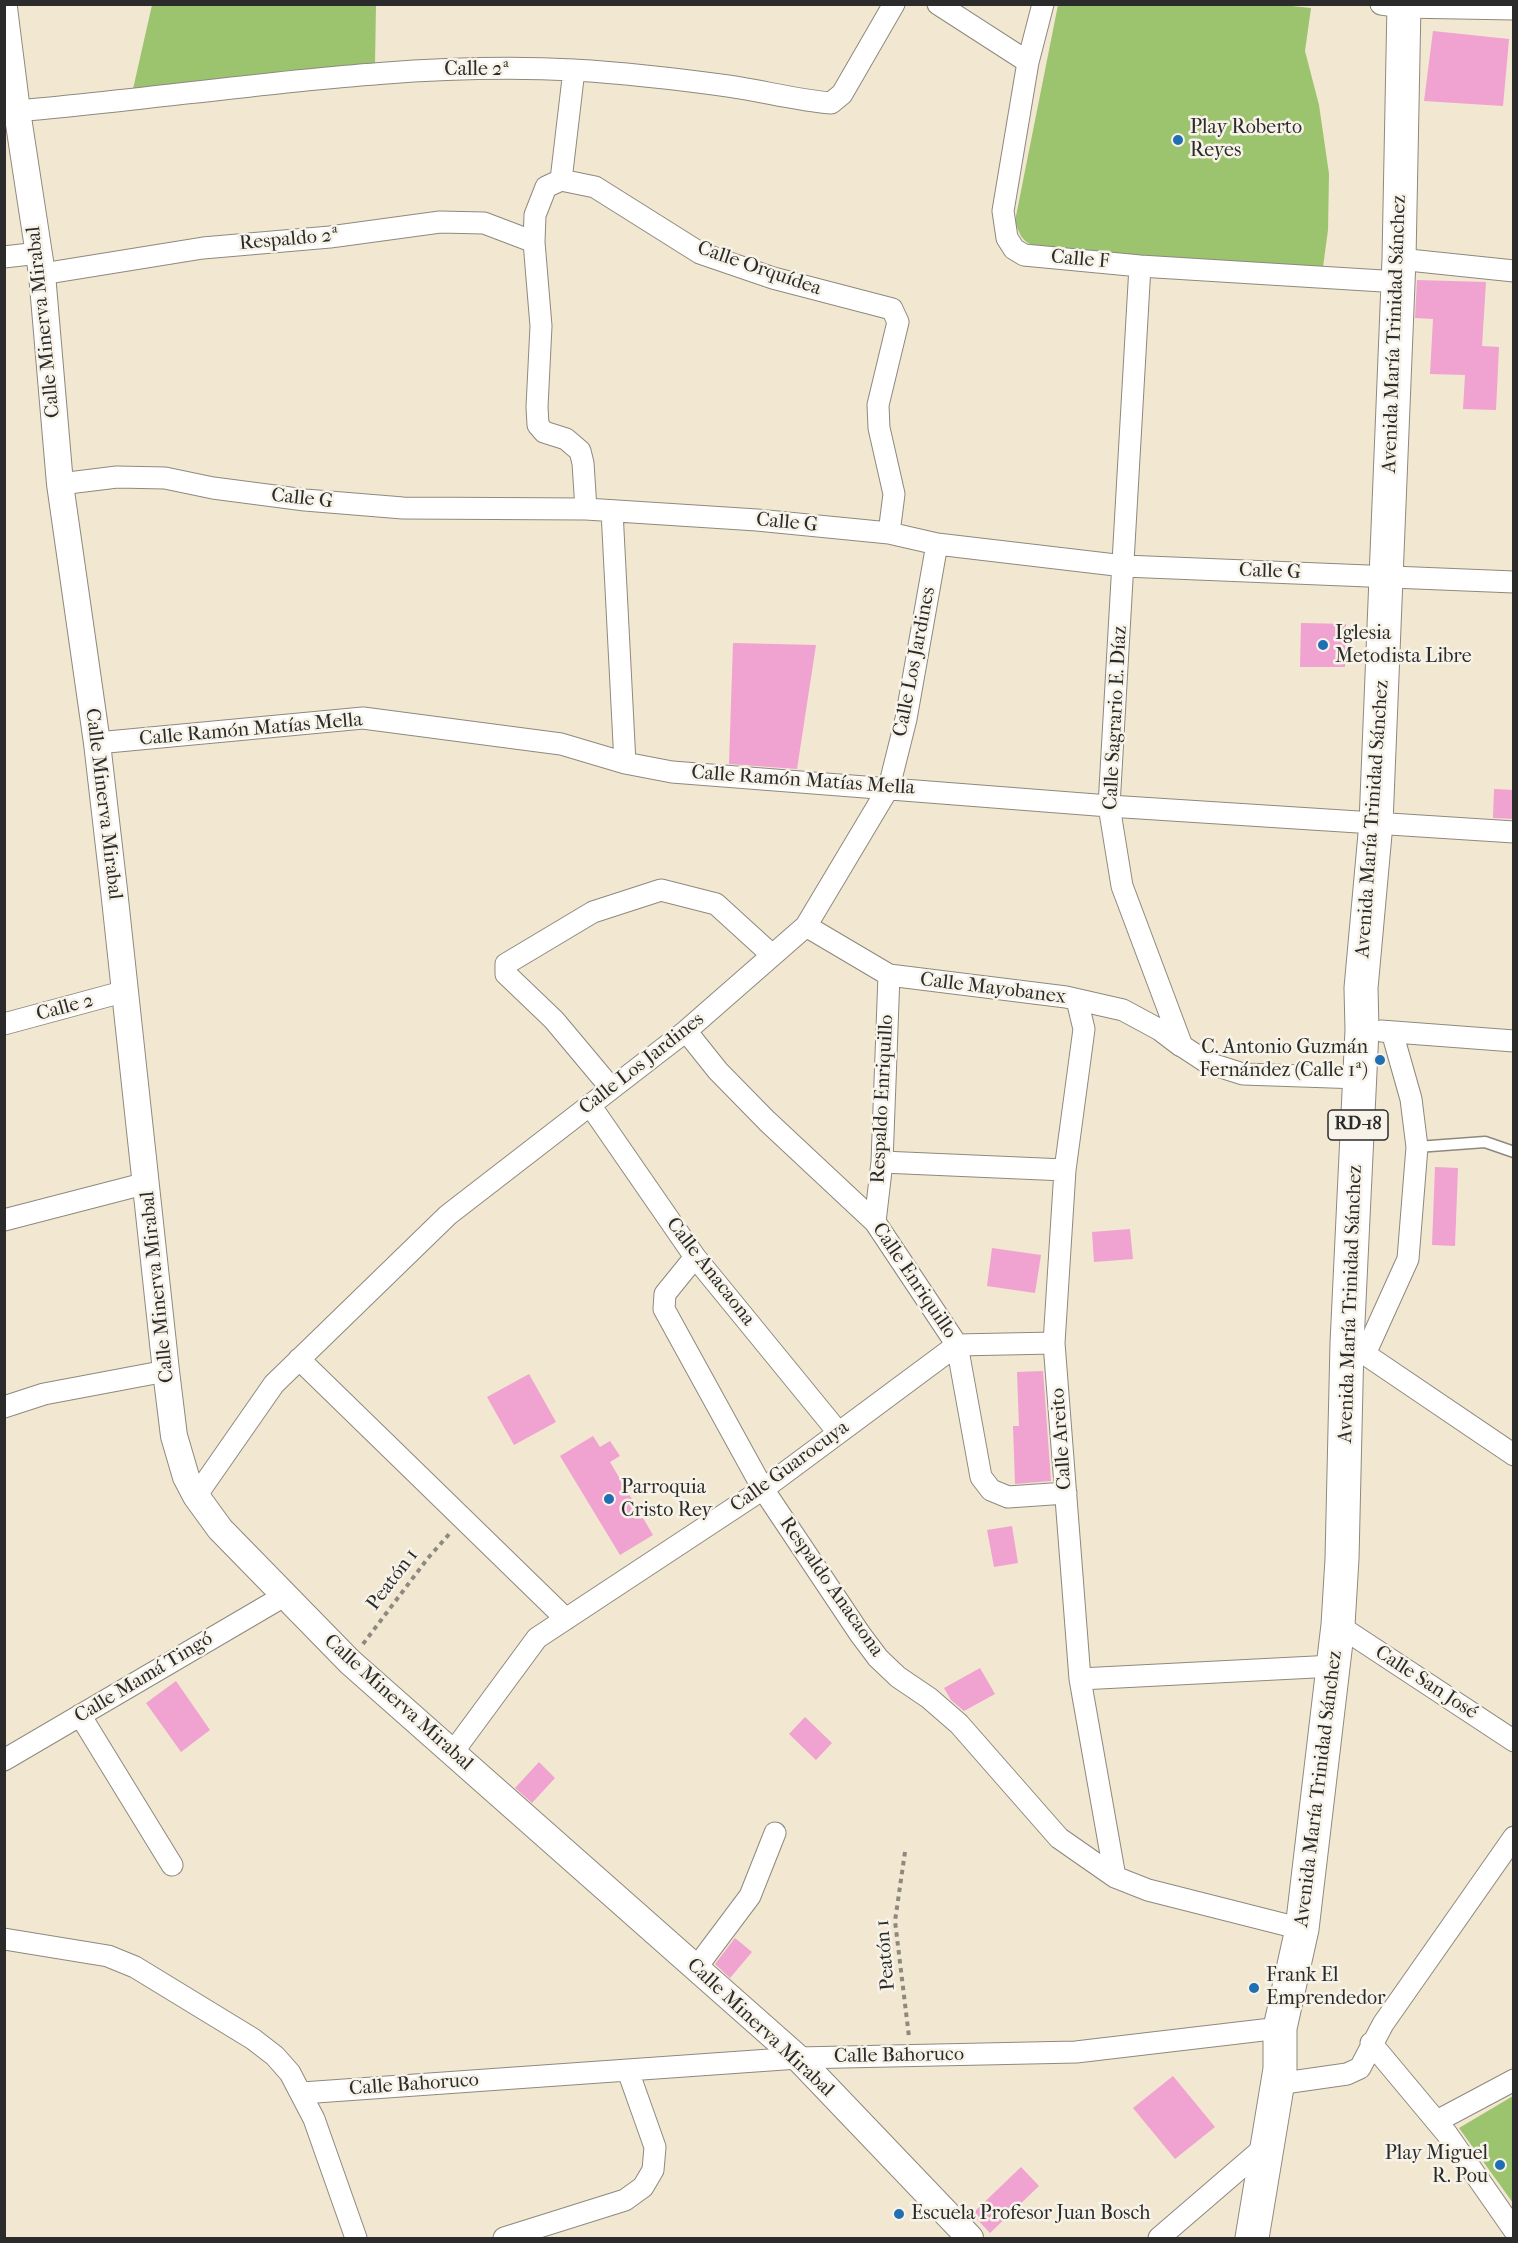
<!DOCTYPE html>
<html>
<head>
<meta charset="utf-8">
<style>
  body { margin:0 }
  #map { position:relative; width:1518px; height:2243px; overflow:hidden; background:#f2e7d0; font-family:"IM FELL French Canon",serif }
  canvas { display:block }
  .frame { position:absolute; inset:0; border:6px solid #2b2b2b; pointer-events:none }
</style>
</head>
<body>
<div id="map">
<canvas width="1518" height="2243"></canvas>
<div class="frame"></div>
</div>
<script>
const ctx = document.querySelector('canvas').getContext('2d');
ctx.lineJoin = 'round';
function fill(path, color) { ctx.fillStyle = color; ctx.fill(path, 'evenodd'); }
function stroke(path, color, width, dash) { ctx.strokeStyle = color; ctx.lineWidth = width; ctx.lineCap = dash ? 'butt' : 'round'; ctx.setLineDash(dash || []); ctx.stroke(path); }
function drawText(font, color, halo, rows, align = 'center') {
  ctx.font = font + ' "IM FELL French Canon",serif'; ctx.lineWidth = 5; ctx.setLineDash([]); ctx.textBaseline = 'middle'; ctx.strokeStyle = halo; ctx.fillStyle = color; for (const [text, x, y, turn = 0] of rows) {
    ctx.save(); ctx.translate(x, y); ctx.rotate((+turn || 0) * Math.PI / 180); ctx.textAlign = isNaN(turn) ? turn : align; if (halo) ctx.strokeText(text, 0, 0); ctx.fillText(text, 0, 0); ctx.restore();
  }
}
const green = new Path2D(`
  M1272,4L1311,8L1305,51L1319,105L1329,174L1328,230L1323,267L1044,249C1025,244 1021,240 1015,221L1058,5Z
  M152,5H376L375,64L133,89Z
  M1513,2096V2203L1459,2128Z`);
const building = new Path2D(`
  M1433,31L1509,39L1503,106L1424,101Z
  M1417,280L1486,282L1482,346L1499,347L1496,410L1463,409L1465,375L1430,374L1433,319L1415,318Z
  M1301,623L1346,624L1345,667H1300Z
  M733,643L816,645L797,769L729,764Z
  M1494,789L1514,790V819L1493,818Z
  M1435,1167L1458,1168L1455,1246L1432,1245Z
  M1130,1229L1133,1259L1094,1262L1092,1232Z
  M992,1248L1041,1255L1035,1293L987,1286Z
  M1043,1371L1051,1481L1015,1484L1013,1426H1019L1017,1372Z
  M529,1374L556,1422L514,1445L487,1397Z
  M593,1436L600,1447L610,1441L620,1456L610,1462L653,1535L620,1555L560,1456Z
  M1012,1526L1018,1563L994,1567L987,1530Z
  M980,1668L995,1694L964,1711L951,1700L944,1688Z
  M176,1681L210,1730L181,1752L146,1703Z
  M805,1717L832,1743L816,1760L789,1734Z
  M539,1762L555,1778L532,1803L515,1788Z
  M735,1938L752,1952L730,1978L715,1964Z
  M1173,2076L1215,2127L1175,2159L1133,2108Z
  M1021,2167L1039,2186L990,2233L972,2214Z`);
const path = new Path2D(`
  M363,1644L428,1558L451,1532
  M905,1852L895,1921L909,2037`);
const service = new Path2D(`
  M1417,1147L1485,1142L1514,1152`);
const minor = new Path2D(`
  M938,4L1028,62
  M1043,4L1028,62L1003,211L1007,238L1014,249L1024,255L1140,266L1399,282
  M1381,4L1403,7L1514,9
  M4,112C194,97 384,60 574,70C625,73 677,79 728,86C763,91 796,100 831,103L842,94L894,4
  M561,180L574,70
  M4,257L39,253
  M1399,259L1514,271
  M1140,266L1109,806L1122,886L1182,1046L1208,1063L1243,1074L1360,1078
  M42,274L203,248L330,237L440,222L484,223L534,242
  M60,484L117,477L165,478L213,488L305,500L403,508L586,509L757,520L889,533L937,544L1124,566L1514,582
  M586,509L583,463L580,451L566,439L544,432L538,425L537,407L541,326L534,242L535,215L546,187L561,180L595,187L700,253L773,278L892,309L898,322L878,405L879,428L894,494L889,533
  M612,511L625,763
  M97,743L363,718L561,744L625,763L672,772L1109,806L1514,832
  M806,926L889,975L1066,997L1123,1010L1160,1030L1181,1046
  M1077,1000L1084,1029L1065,1170L1054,1343L1080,1679L1115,1877
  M4,1024L126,991
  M686,1031L718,1071L767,1121L875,1222L957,1345L981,1477L991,1490L1008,1497L1066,1493
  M1381,1031L1514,1041
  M611,1088L554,1020L506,974V964L593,912L661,890L716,904L772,955
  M590,1105L695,1257L838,1432
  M882,1162L1065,1170
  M4,1220L147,1183
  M875,1222L882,1162L889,975
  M695,1257L665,1294L664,1309L763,1489L860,1634L878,1658L898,1677L929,1698L959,1724L1059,1838L1115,1877L1148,1890L1302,1929
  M1353,1346L1514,1455
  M1365,1354L1408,1259L1417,1147L1411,1099L1392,1032
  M299,1359L566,1619
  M4,1407L44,1394L166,1371
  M196,1496L274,1384L448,1215L686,1031L806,926L889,787L906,719L937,544
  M1338,1625L1514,1741
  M1080,1679L1334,1666
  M80,1715L172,1865
  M453,1752L537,1638L763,1489L957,1345L1054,1343
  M4,1760L284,1596
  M4,1939L108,1956L135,1967L253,2039L275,2056L290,2073L314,2119L356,2238
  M696,1968L750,1896L775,1833
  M1371,2043L1447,2134L1514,2230
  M1277,2084L1347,2074L1360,2068L1383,2024L1514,1837
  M302,2093L798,2058L1076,2052L1280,2028
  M1437,2121L1514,2080
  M504,2238L625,2200L643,2187L653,2170L655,2147L628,2071
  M1159,2238L1267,2145`);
const tertiary = new Path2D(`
  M4,8L17,111L42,274L60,484L97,743L114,890L166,1371L174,1436L186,1477L196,1496L220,1529L350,1662L798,2058L970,2238`);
const primary = new Path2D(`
  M1252,2238L1280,2069V2028L1302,1929L1338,1625L1342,1559L1347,1343L1362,1030L1361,988L1376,823L1399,259L1404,4`);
const markers = [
  [1178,140,6,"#1f6fb2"],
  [1323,645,6,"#1f6fb2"],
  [1380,1060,6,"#1f6fb2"],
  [609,1499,6,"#1f6fb2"],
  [1254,1988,6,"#1f6fb2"],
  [1500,2165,6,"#1f6fb2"],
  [899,2214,6,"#1f6fb2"]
];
const shields = [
  [1358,1125,60]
];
const shieldNames = [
  ["RD-18",1358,1125]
];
const streetNames = [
  ["Calle 2ª",477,70],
  ["Respaldo 2ª",289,240,-5],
  ["Calle F",1080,260,5],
  ["Calle Orquídea",759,269,19],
  ["Calle Minerva Mirabal",44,322,-96],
  ["Avenida María Trinidad Sánchez",1395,334,-88],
  ["Calle G",302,499,6],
  ["Calle G",787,523,5],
  ["Calle G",1270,572,2],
  ["Calle Los Jardines",915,662,-79],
  ["Calle Sagrario E. Díaz",1116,718,-87],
  ["Calle Ramón Matías Mella",251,730,-5],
  ["Calle Ramón Matías Mella",803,781,4],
  ["Calle Minerva Mirabal",103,804,83],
  ["Avenida María Trinidad Sánchez",1373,819,-86],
  ["Calle Mayobanex",993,989,7],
  ["Calle 2",65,1008,-15],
  ["Calle Los Jardines",642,1064,-38],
  ["Respaldo Enriquillo",883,1099,-87],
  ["Calle Anacaona",710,1272,52],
  ["Calle Enriquillo",914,1281,56],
  ["Calle Minerva Mirabal",158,1287,-96],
  ["Avenida María Trinidad Sánchez",1351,1304,-88],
  ["Calle Areito",1062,1439,-94],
  ["Calle Guarocuya",790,1467,-36],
  ["Peatón 1",393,1580,-53],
  ["Respaldo Anacaona",831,1587,55],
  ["Calle Mamá Tingó",144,1678,-31],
  ["Calle San José",1426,1683,33],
  ["Calle Minerva Mirabal",398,1703,42],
  ["Avenida María Trinidad Sánchez",1319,1789,-83],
  ["Peatón 1",886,1955,-95],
  ["Calle Minerva Mirabal",760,2028,43],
  ["Calle Bahoruco",899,2056,-1],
  ["Calle Bahoruco",414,2085,-4]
];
const poiNames = [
  ["Play Roberto",1190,128],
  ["Reyes",1190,151],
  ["Iglesia",1335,634],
  ["Metodista Libre",1335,657],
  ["C. Antonio Guzmán",1368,1048,"right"],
  ["Fernández (Calle 1ª)",1368,1071,"right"],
  ["Parroquia",621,1488],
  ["Cristo Rey",621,1511],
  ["Frank El",1266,1976],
  ["Emprendedor",1266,1999],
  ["Play Miguel",1488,2154,"right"],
  ["R. Pou",1488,2177,"right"],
  ["Escuela Profesor Juan Bosch",911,2214]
];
fill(green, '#9cc36e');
fill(building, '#f0a2d1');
stroke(service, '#8e897e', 13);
stroke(minor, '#8e897e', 23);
stroke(tertiary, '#8e897e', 28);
stroke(primary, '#8e897e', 35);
stroke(path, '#8e897e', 4, [4.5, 4.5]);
stroke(service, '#fff', 10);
stroke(minor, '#fff', 21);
stroke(tertiary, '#fff', 26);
stroke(primary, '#fff', 33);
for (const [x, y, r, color] of markers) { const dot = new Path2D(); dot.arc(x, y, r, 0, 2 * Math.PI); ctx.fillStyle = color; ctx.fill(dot); stroke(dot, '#f7f3e8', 2); }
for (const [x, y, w] of shields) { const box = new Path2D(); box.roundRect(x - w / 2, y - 15, w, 30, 4.5); ctx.fillStyle = '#f7f3e8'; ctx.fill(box); stroke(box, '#2b2b2b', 1.5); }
drawText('bold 18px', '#2b2b2b', null, shieldNames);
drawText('20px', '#2b2b2b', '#f7f3e8', streetNames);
drawText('20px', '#2b2b2b', '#f7f3e8', poiNames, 'left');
</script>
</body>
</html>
